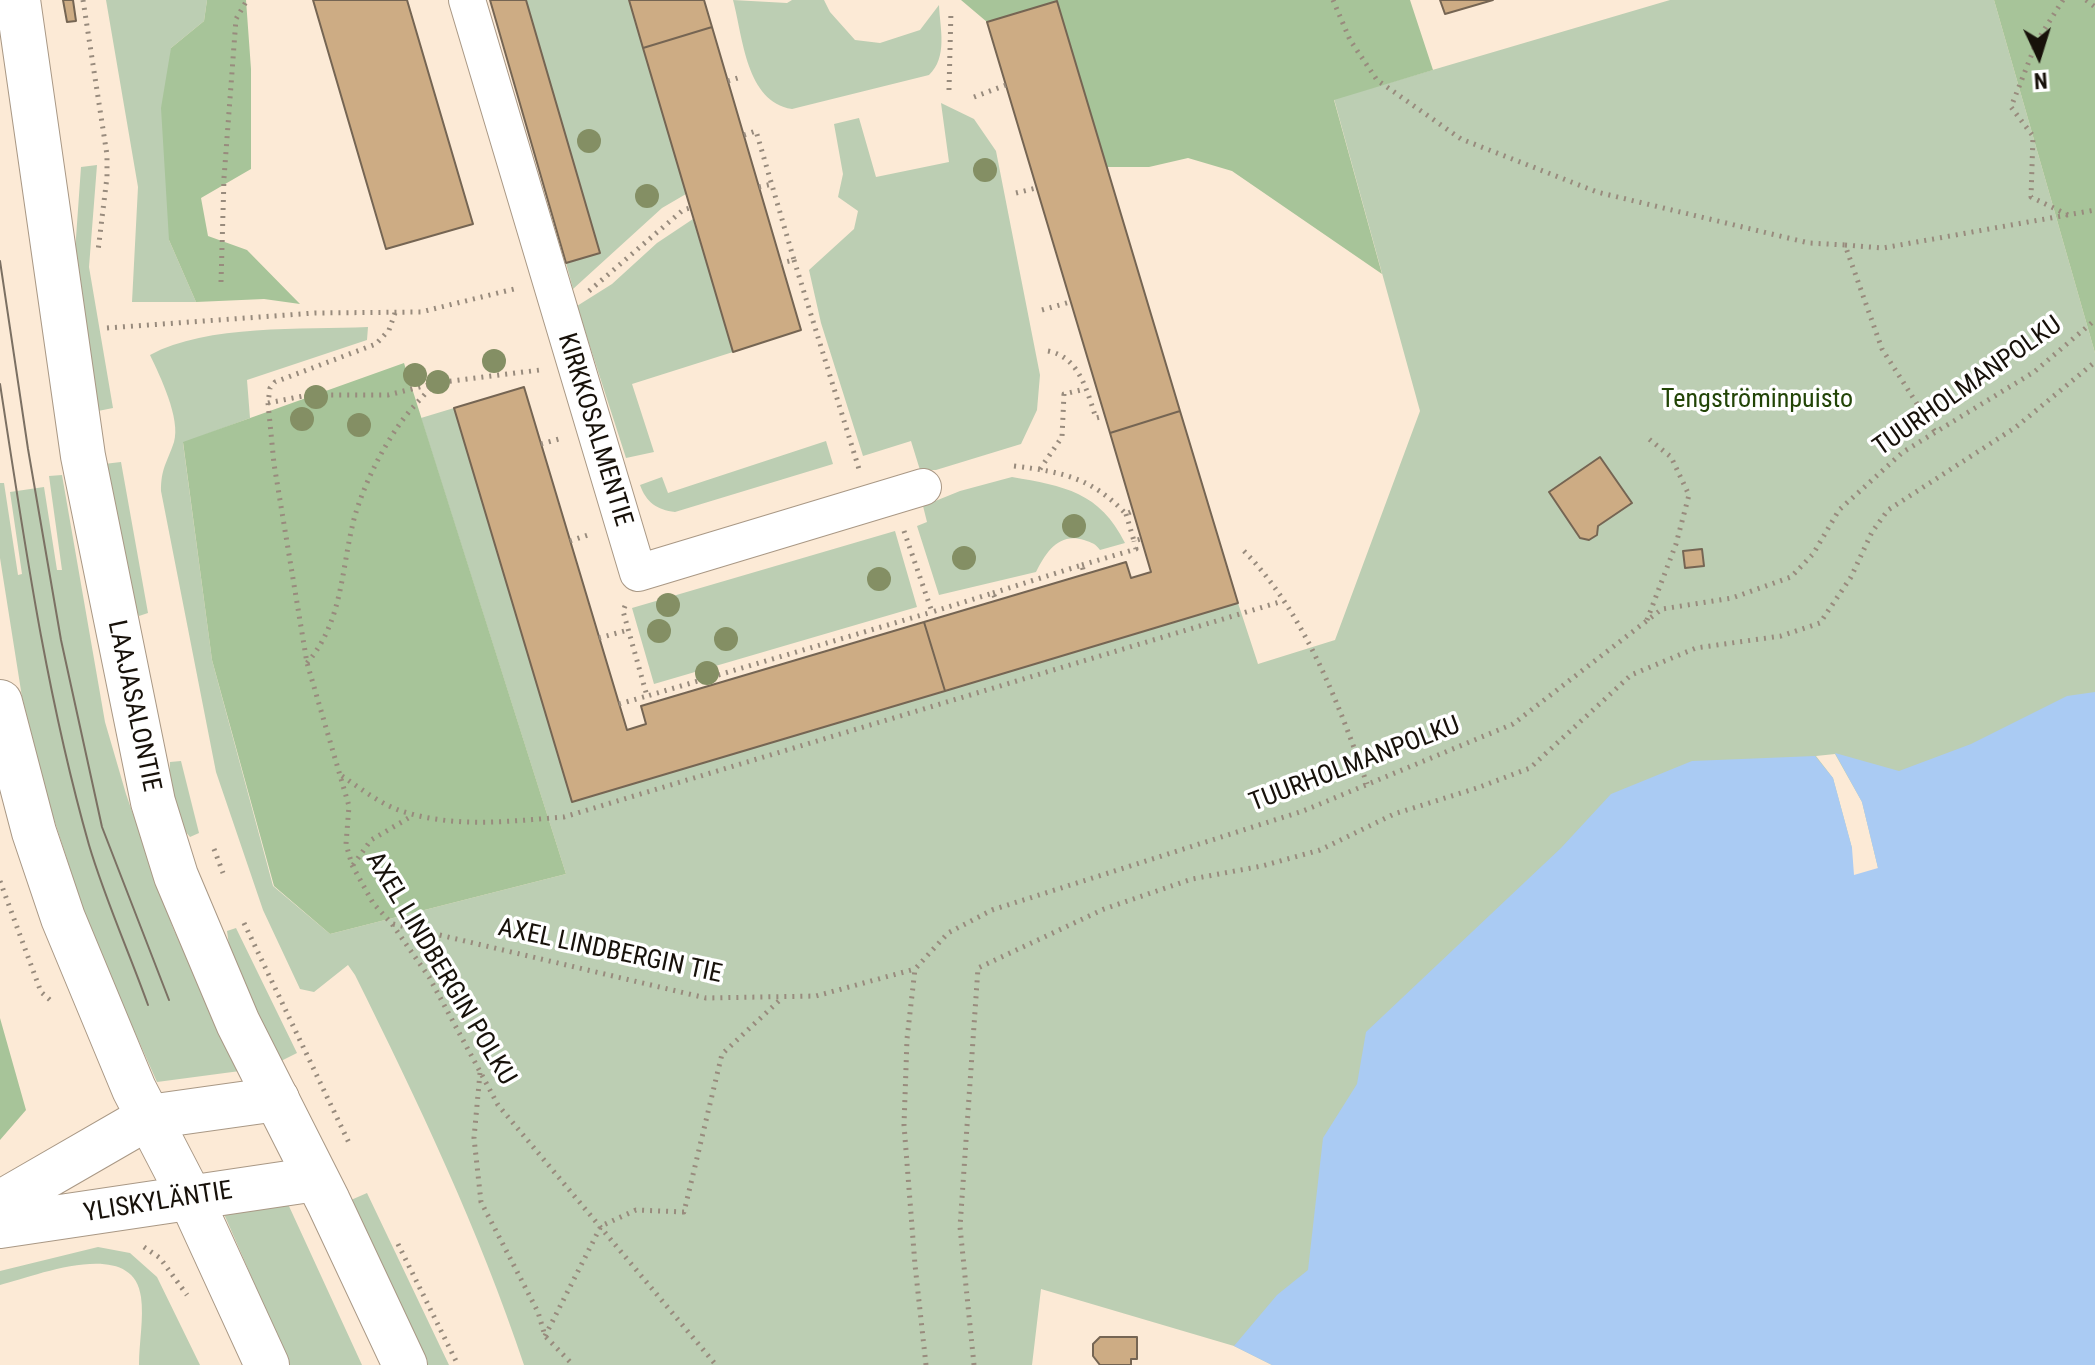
<!DOCTYPE html>
<html>
<head>
<meta charset="utf-8">
<style>
  body { margin:0 }
  #map { position:relative; width:2095px; height:1365px; overflow:hidden; background:#fcead6; font-family:"Roboto Condensed",sans-serif }
  canvas { display:block }
  .north { position:absolute; left:1999px; top:16px; width:80px; height:80px; -webkit-text-stroke:6px #fff; paint-order:stroke; rotate:176deg; font-size:22px; font-weight:700; line-height:32px; text-align:center; color:#17110a }
  .north::after { content:''; display:block; margin:auto; width:28px; height:36px; background:#17110a; clip-path:polygon(50% 0,100% 100%,50% 72%,0 100%) }
</style>
</head>
<body>
<div id="map">
<canvas width="2095" height="1365"></canvas>
<div class="north">N</div>
</div>
<script>
const ctx = document.querySelector('canvas').getContext('2d');
ctx.lineJoin = 'round';
function fill(path, color) { ctx.fillStyle = color; ctx.fill(path, 'evenodd'); }
function stroke(path, color, width, dash) { ctx.strokeStyle = color; ctx.lineWidth = width; ctx.lineCap = dash ? 'butt' : 'round'; ctx.setLineDash(dash || []); ctx.stroke(path); }
function drawText(font, color, halo, rows, align = 'center') {
  ctx.font = font + ' "Roboto Condensed",sans-serif'; ctx.lineWidth = 7; ctx.setLineDash([]); ctx.textBaseline = 'middle'; ctx.strokeStyle = halo; ctx.fillStyle = color; for (const [text, x, y, turn = 0] of rows) {
    ctx.save(); ctx.translate(x, y); ctx.rotate((+turn || 0) * Math.PI / 180); ctx.textAlign = isNaN(turn) ? turn : align; if (halo) ctx.strokeText(text, 0, 0); ctx.fillText(text, 0, 0); ctx.restore();
  }
}
const green = new Path2D(`
  M106,0H207L204,21L171,48L169,240L196,302H132L138,187Z
  M526,0H629L686,194L662,208L573,289L566,263L600,252Z
  M733,0L787,3L792,0H824L830,12L855,40L880,43L920,30L939,5C940,29 948,57 929,75L792,109C746,102 743,37 733,0Z
  M1670,0H1994L2095,353V778L1878,868L1862,802L1835,754L1816,756L1833,778L1852,848L1272,1365L1234,1346L1041,1289L1032,1365H524C479,1230 418,1102 355,975L348,965L314,992L300,989L263,910L216,772L161,491C161,468 167,463 174,442C181,419 160,376 150,355C207,324 303,330 368,327L367,340L247,380L250,418L183,443L212,660L273,886L330,934L566,874L421,418L454,408L572,802L1238,603L1258,664L1335,640L1420,411L1334,99Z
  M941,103L974,119L996,151L1040,375L1037,410L1021,444L936,470H920L911,441L863,456L821,323L809,270L854,229L858,211L838,197L843,174L834,124L859,118L876,177L949,162Z
  M97,165L89,267L113,408L98,411L75,252L81,167Z
  M693,219L733,352L632,384L654,452L626,458L577,306L612,284L657,243Z
  M826,441L833,464L675,512C657,510 646,502 640,485L662,477L668,493Z
  M121,462L148,613L139,616L122,585L104,464Z
  M62,475L105,722L126,794L173,928L240,1071L157,1082L92,936L51,810L22,697L0,558V483H4L18,575L22,574L10,492L44,487L57,570H62L49,476Z
  M1012,477C1064,486 1100,492 1125,543L1100,550C1095,543 1092,543 1084,540C1059,532 1046,552 1036,572L939,595L917,526L927,522L923,506L960,491Z
  M895,531L917,607L654,684L632,608Z
  M181,761L199,833L190,837C171,814 169,791 170,762Z
  M236,928L297,1053L281,1061L230,953L227,931Z
  M367,1193L449,1365H427L351,1200Z
  M288,1204L362,1365H290L224,1214Z
  M98,1247L130,1253L157,1277L200,1365H139C139,1343 144,1318 141,1297C133,1236 36,1276 0,1285V1271Z`);
const forest = new Path2D(`
  M207,0H246L251,69V169L201,198L208,236L247,250L300,304L264,299L196,302L169,240L161,108L171,48L204,21Z
  M961,0H1410L1433,70L1334,100L1382,274L1232,171L1188,158L1149,167H1107L1057,1L987,22Z
  M1994,0H2095V353Z
  M404,363L566,874L330,934L274,886L212,660L183,442Z
  M0,1018L26,1110L0,1140Z`);
const water = new Path2D(`
  M2095,692V1365H1272L1234,1346L1277,1295L1308,1270L1323,1138L1357,1084L1366,1032L1561,848L1611,794L1692,761L1815,756L1833,778L1852,848L1854,875L1878,868L1862,802L1835,753L1899,771L1971,744L2067,696Z`);
const building = new Path2D(`
  M63,0H73L76,21L67,22Z
  M313,0H407L473,224L386,249Z
  M490,0H526L600,253L566,263Z
  M629,0H704L712,27L643,48Z
  M1440,0H1493L1445,14Z
  M1057,1L1180,411L1110,433L987,22Z
  M712,27L801,330L733,352L643,48Z
  M524,387L627,730L646,724L641,706L924,622L945,691L572,802L454,408Z
  M1180,411L1238,603L945,691L924,622L1126,562L1131,578L1151,572L1110,433Z
  M1600,457L1632,503L1598,526L1597,535L1589,540L1580,538L1549,492Z
  M1702,549L1704,566L1685,568L1683,551Z
  M1100,1337H1137V1359H1131V1365H1100L1093,1356V1344Z`);
const path = new Path2D(`
  M83,0L107,155V177L98,251
  M1333,0L1350,40L1377,80L1461,139L1597,192L1809,243L1845,245L1882,349L1935,432
  M2063,0L2037,41L2011,107L2033,136L2031,197L2068,215
  M2086,0L2095,7
  M728,81L741,77
  M949,90L951,10
  M974,97L1006,85
  M744,135L756,131L794,260L781,263
  M759,187L772,184
  M1016,193L1036,188
  M1845,245L1883,248L2095,210
  M794,260L859,469
  M221,282L224,178L236,19L247,0
  M589,291L683,210L690,208
  M1042,310L1070,302
  M395,313L389,330L376,344L275,382L270,388L268,403L274,464L307,663L349,806L346,844L352,865L373,903L392,924L429,977L498,1105L716,1365
  M107,328L315,313L421,312L518,288
  M1048,351C1080,357 1087,392 1096,418L1104,416
  M268,403L308,395H388L435,383L540,370
  M541,444L559,439
  M1014,466C1063,472 1092,478 1126,514L1133,511
  M1040,469L1062,437L1064,394L1085,389
  M1126,514L1134,541L1141,539
  M904,531L932,612L993,593L996,600
  M570,541L588,535
  M1244,551C1304,612 1339,704 1367,784
  M1082,565L1136,549L1134,541
  M993,593L1082,565L1084,574
  M625,606L623,611L647,696L932,612
  M1647,620L1676,544L1689,495L1671,457L1649,439
  M599,638L628,630
  M307,663C343,621 341,570 354,519C363,487 380,452 399,425C409,410 423,397 435,383
  M619,704L647,696
  M342,776C363,790 384,807 408,813C459,828 512,821 564,817L1283,601
  M214,849L223,873
  M353,865L371,840L412,816
  M0,881L41,992L50,1000
  M244,923L350,1145
  M393,924L706,998L816,996L915,969
  M480,1073L474,1138L481,1202L538,1312L545,1336L573,1365
  M398,1244L458,1365
  M144,1247L160,1258L187,1295
  M545,1336L601,1226L636,1210L684,1212L722,1054L782,998
  M926,1365L915,1265L904,1125L907,1039L915,969L948,933L992,910L1303,811L1513,724L1662,609L1732,598L1791,577L1813,554L1839,510L1903,452L2034,372L2095,320
  M974,1365L960,1227L978,968L1104,909L1192,879L1262,866L1320,850L1394,814L1477,788L1530,768L1631,675L1696,648L1781,636L1820,623L1851,577L1872,532L1888,510L2016,427L2095,362`);
const minor = new Path2D(`
  M467,0L638,573L923,487`);
const tertiary = new Path2D(`
  M0,1203L149,1117L277,1099
  M0,1226L316,1179`);
const primary = new Path2D(`
  M18,0L83,456L153,802L176,876L238,1023L328,1201L405,1365
  M0,702L34,832L63,918L134,1089L190,1197L267,1365`);
const tram = new Path2D(`
  M0,261L28,449L61,640L102,827L169,1000
  M0,384C24,539 46,694 89,845C105,899 129,952 148,1005`);
const trees = [
  [589,141],
  [985,170],
  [647,196],
  [494,361],
  [415,375],
  [438,382],
  [316,397],
  [302,419],
  [359,425],
  [1074,526],
  [964,558],
  [879,579],
  [668,605],
  [659,631],
  [726,639],
  [707,673]
];
const streetNames = [
  ["TUURHOLMANPOLKU",1968,387,-35],
  ["KIRKKOSALMENTIE",594,430,73],
  ["LAAJASALONTIE",133,706,78],
  ["TUURHOLMANPOLKU",1355,765,-21],
  ["AXEL LINDBERGIN TIE",610,952,12],
  ["AXEL LINDBERGIN POLKU",440,969,59],
  ["YLISKYLÄNTIE",158,1203,-9]
];
const parkNames = [
  ["Tengströminpuisto",1757,400]
];
fill(green, '#bcceb3');
fill(forest, '#a7c499');
fill(water, '#aacbf3');
fill(building, '#cdac84');
stroke(building, '#756553', 2);
stroke(minor, '#a99885', 38);
stroke(tertiary, '#a99885', 46);
stroke(primary, '#a99885', 46);
stroke(path, '#988b7d', 5, [2, 6]);
stroke(minor, '#fff', 36);
stroke(tertiary, '#fff', 44);
stroke(primary, '#fff', 44);
stroke(tram, '#7b7063', 2);
ctx.fillStyle = '#848f64';
for (const [x, y] of trees) { ctx.beginPath(); ctx.arc(x, y, 12, 0, 2 * Math.PI); ctx.fill(); }
drawText('26px', '#17110a', '#fff', streetNames);
drawText('26px', '#224406', '#fff', parkNames);
</script>
</body>
</html>
